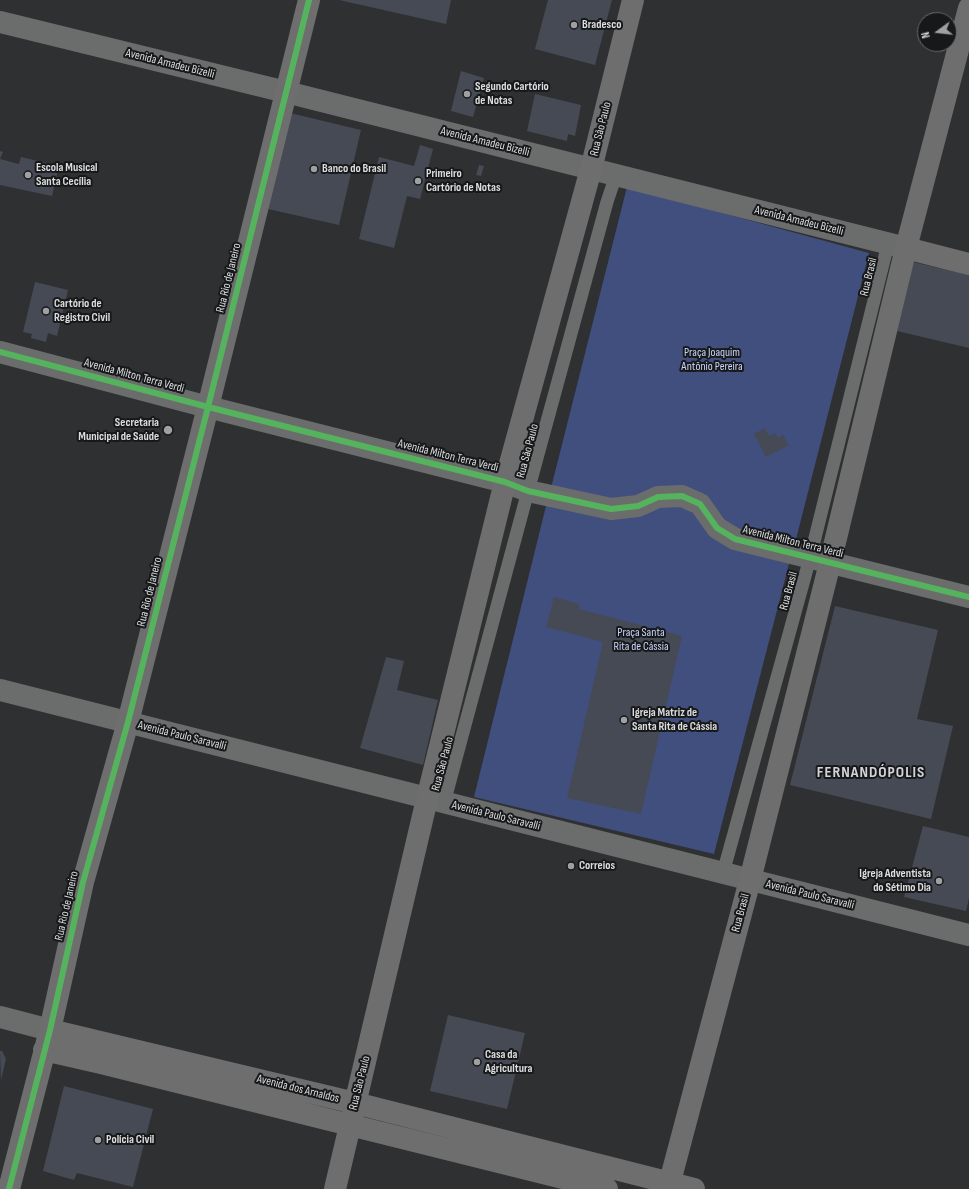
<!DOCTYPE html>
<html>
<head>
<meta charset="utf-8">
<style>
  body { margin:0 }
  #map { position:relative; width:969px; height:1189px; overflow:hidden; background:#2f3031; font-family:"Sofia Sans Condensed",sans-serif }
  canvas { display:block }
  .north { position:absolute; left:917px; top:12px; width:40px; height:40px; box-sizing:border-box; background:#171819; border:1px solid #666768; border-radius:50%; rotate:255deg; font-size:11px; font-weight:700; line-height:16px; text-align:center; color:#dcdddf }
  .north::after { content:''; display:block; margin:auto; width:14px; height:18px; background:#9fa0a2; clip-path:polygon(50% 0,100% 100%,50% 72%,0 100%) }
</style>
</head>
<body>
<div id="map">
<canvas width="969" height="1189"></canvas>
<div class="north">N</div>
</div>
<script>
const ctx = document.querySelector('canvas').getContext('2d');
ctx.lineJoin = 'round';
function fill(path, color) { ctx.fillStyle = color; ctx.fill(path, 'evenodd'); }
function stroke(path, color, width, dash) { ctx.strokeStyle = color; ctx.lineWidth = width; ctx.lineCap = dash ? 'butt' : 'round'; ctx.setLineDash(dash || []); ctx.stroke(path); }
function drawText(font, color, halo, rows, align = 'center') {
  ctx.font = font + ' "Sofia Sans Condensed",sans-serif'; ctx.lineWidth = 4; ctx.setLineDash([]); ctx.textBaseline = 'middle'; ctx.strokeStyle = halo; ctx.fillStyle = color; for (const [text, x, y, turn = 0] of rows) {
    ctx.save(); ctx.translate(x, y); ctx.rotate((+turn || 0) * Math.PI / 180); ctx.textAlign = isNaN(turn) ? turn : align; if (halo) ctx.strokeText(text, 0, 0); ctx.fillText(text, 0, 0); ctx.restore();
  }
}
const green = new Path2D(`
  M627,187L869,253L793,551L736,537L701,502L637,504L550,492Z
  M548,498L683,499L714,529L791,556L714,854L474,797Z`);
const building = new Path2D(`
  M339,0H451L446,24Z
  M548,0H612L595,65L535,49Z
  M461,71L484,78L473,117L451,111Z
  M535,94L581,105L575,136L568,134L567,141L527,131Z
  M290,113L361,130L339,225L268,209Z
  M420,145L433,149L420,199L407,196L394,248L359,239L379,157L414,166Z
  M0,151L3,152L0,159L19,164L21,157L59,166L52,196L0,185Z
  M479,165L484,166L481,176L476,175Z
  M913,262L969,275V348L897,331Z
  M35,282L68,290L57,336L48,333L46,342L31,338L32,334L23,332Z
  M765,428L769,436L775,433L778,438L783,435L789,445L766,457L754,434Z
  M554,597L579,604V609L682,636L641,814L567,798L603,642L546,627Z
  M835,606L938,630L917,719L953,726L931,819L790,785Z
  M386,657L404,661L397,690L438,700L423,765L360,748Z
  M923,826L969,837V898L966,911L904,897Z
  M448,1015L525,1033L507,1109L430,1091Z
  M0,1051H2L6,1059L1,1080Z
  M64,1086L153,1109L133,1187L77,1173L74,1180L43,1171Z`);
const lane = new Path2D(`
  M444,803L528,491L607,202L616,175
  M723,873L810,558L888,244`);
const street = new Path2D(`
  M0,22L286,92L906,248
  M0,352L208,407L505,482L528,491L611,509L638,506L658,497L682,496L700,504L717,528L735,539L969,597
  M0,690L969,935
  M0,1017L50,1030`);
const secondary = new Path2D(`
  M906,248L969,264
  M50,1030L355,1103L694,1189
  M44,1050L101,1063L607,1189
  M9,1189L50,1030L83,882L128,722L208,407L309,0
  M335,1189L427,799L505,482L591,169L633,0
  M668,1189L750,880L830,563L906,248L969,8`);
const cycleway = new Path2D(`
  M0,352L208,407L505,482L528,491L611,509L638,506L658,497L682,496L700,504L717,528L735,539L969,597
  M9,1189L50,1030L83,882L128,722L208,407L309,0`);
const markers = [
  [574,25,4,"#9fa0a2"],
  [467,94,4,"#9fa0a2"],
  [314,169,4,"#9fa0a2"],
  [28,175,4,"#9fa0a2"],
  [418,181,4,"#9fa0a2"],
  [46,311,4,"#9fa0a2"],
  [168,430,5,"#9fa0a2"],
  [624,720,4,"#9fa0a2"],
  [571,866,4,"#9fa0a2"],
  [939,881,4,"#9fa0a2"],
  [477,1062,4,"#9fa0a2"],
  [98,1140,4,"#9fa0a2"]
];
const poiNames = [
  ["Bradesco",582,25],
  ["Segundo Cartório",475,87],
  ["de Notas",475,101],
  ["Escola Musical",36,168],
  ["Santa Cecília",36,182],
  ["Banco do Brasil",322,169],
  ["Primeiro",426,174],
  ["Cartório de Notas",426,188],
  ["Cartório de",54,304],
  ["Registro Civil",54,318],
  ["Secretaria",159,423,"right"],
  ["Municipal de Saúde",159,437,"right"],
  ["Igreja Matriz de",632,713],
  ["Santa Rita de Cássia",632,727],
  ["Correios",579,866],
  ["Igreja Adventista",931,874,"right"],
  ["do Sétimo Dia",931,888,"right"],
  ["Casa da",485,1055],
  ["Agricultura",485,1069],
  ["Polícia Civil",106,1140]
];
const streetNames = [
  ["Avenida Amadeu Bizelli",170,64,14],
  ["Rua São Paulo",601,129,-76],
  ["Avenida Amadeu Bizelli",485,142,14],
  ["Avenida Amadeu Bizelli",799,221,14],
  ["Rua Brasil",869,277,-76],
  ["Rua Rio de Janeiro",229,278,-76],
  ["Avenida Milton Terra Verdi",134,376,15],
  ["Rua São Paulo",528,451,-75],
  ["Avenida Milton Terra Verdi",448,456,14],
  ["Avenida Milton Terra Verdi",793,542,14],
  ["Rua Brasil",789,591,-75],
  ["Rua Rio de Janeiro",150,592,-76],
  ["Avenida Paulo Saravalli",182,736,14],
  ["Rua São Paulo",443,764,-75],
  ["Avenida Paulo Saravalli",496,816,14],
  ["Avenida Paulo Saravalli",810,895,14],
  ["Rua Rio de Janeiro",67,906,-77],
  ["Rua Brasil",741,913,-75],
  ["Rua São Paulo",360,1083,-76],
  ["Avenida dos Arnaldos",298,1089,14]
];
const parkNames = [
  ["Praça Joaquim",712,353],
  ["Antônio Pereira",712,367],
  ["Praça Santa",641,633],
  ["Rita de Cássia",641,647]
];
const districtNames = [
  ["FERNANDÓPOLIS",871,773]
];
fill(green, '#414f7e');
fill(building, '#464a55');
stroke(lane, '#6b6c6c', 13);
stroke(street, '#6b6c6c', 22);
stroke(secondary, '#6e6e6e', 22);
stroke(cycleway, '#56b35d', 6);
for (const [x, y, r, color] of markers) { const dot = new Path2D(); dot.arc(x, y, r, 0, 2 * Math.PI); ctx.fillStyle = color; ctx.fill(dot); stroke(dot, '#171819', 1.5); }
drawText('bold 12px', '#dcdddf', '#171819', poiNames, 'left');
drawText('12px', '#dcdddf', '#171819', streetNames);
drawText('12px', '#cad7fc', '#171819', parkNames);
ctx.letterSpacing = '1px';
drawText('bold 16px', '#d3d4d8', '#171819', districtNames);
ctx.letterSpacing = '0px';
</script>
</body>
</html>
